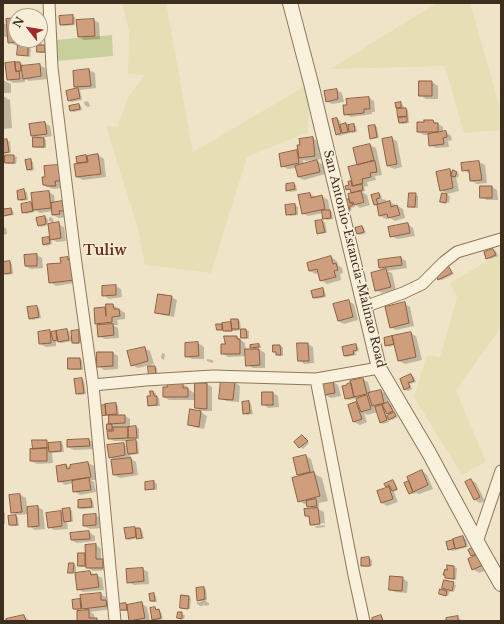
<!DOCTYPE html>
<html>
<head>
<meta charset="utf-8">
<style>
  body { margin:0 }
  #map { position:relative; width:504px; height:624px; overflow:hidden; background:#f0e4c8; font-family:"Libre Baskerville",serif }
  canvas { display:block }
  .frame { position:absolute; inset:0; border:4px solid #3d2e20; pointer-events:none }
  .north { position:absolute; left:8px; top:8px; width:40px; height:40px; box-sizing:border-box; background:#f7eed8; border:1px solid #ada18e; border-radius:50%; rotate:301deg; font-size:11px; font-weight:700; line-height:16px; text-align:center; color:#3d2e20 }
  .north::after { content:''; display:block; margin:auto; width:14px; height:18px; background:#9e2a2b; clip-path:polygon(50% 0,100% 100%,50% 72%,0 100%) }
</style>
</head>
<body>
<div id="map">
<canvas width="504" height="624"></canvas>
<div class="frame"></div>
<div class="north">N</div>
</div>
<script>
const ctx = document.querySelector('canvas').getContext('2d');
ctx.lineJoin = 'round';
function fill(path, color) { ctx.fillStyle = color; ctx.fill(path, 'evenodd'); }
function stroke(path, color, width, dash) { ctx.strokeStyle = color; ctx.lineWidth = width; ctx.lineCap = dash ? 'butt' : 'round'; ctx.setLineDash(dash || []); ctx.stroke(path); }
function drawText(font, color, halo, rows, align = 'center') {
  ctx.font = font + ' "Libre Baskerville",serif'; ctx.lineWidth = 3; ctx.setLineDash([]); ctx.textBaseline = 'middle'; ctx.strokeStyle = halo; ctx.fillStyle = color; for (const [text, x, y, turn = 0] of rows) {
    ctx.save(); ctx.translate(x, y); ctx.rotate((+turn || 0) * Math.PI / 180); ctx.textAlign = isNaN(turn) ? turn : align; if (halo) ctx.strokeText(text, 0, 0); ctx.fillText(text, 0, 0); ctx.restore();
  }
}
const farmland = new Path2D(`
  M122,3H166L193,152L309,84L308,132L247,157L211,273L145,265L138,229L106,126L117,127L129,96L145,75L128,74L129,31Z
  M437,3H470L501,111V130L464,133L445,66L330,69Z
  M501,253V327L456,390L486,462L462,475L414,397L427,355L440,357L457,297L450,283Z`);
const green = new Path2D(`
  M112,35L113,56L57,61L55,40Z`);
const shadow = new Path2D(`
  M73,16L75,17V25L63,26L61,25Z
  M16,19V40H40V20L43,22L44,28H40L42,46L47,47V53H40L38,52V45L27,46L31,49L30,57L19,54V47L9,42V37H3V23L8,25Z
  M94,20L99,23L100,39L84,40L79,37Z
  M15,63L16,64L20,63L22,64L23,67L39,65L45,68L47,79L29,81L25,79V82L13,83L8,79Z
  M89,70L95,73L96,88L80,90L82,100L71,102L69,100L67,92L79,89L75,87L74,72Z
  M3,80L11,84V93H3Z
  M420,82H432L438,86V99H426L420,95Z
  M336,90L342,93L344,102L332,104L326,101Z
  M3,96L10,100L12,128L3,129Z
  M369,98L374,101L375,112H372V114L351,117L345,114L348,106Z
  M87,101L89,103L90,106L88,107L85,105L84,102Z
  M401,103L403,105L404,109L408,110L409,123L402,124L400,122L398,109Z
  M79,105L81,106L82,110L74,112L71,111Z
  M337,119L340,121L341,125L346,124L356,126L357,132L352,133L349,131L350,133L339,136L337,134Z
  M433,121L443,127V133L446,132L451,136L452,140L448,141L449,147L436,148L430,145L429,135H424L418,132Z
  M45,123L50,126L52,136L42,138L46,140V148H37L34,146V137L32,135Z
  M374,126L377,127L379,138L373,139L371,138Z
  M313,138L318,142L321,159L306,161L303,160L304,165L317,161L323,165L325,174L304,180L298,177L296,168L288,169L282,166L296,151L299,153Z
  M391,138L397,141L402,167L394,169L388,166Z
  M7,140L10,142L11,153L3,154V141Z
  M370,145L376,148L382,175L375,176L376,180L367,182L368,186L364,187L365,191L362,192L367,195L370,205L360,208L354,204L355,207L351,208L352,210L350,211L348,209L349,200L351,202L354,194L352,190L347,189L350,185L351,182L353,184L359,166L354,149Z
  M98,155L104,159L106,177L83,180L77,177L81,164L78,162L86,156Z
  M6,156H14L17,157L16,164H8L6,163Z
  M30,160L33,162L34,170L31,171L28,170Z
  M479,162L485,165L487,183L477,184L471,181L470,173H468L463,170Z
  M59,166L61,188L53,189L44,185Z
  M449,170L459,174L458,178L456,177L459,191L447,194L441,190Z
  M294,184L296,185L297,191L290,192L287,190Z
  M492,187L497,190L498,200H487L481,197Z
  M24,191L27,192L28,200L21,201L19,199Z
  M49,192L54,195L55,203L62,202L68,205L65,217L59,218L53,215V211L40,213L34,210L35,212L26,214L23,212L31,203L34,205Z
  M310,194L317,197L322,196L328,200L330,211L332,212L333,219L327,220L324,218V213L308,216L302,213L299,196Z
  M379,194L381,195L382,199L386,200L387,203L390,202L403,209L405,218L395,221L390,218L386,219L380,216L378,205L374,204L372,196Z
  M415,194L418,196V208H412L409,206Z
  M443,194L450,196L449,203L442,201Z
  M295,205L298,207V215L290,216L287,214Z
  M11,209L13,211L14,215L7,216L4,215Z
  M45,217L49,220V218L51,217L53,219L54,224H58L64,227L66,241L57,242L51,239L52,244L47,246L44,244L49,238L51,239L54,224L48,220V225L41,227L39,225Z
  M322,221L325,222L327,233L320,234L318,233Z
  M408,224L413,228L415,236L397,239L391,236Z
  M3,227L6,228L7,234L3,235Z
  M362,227L364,228L366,233L360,235L358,234Z
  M493,250L496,251L498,256L490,259L487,258L485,253Z
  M37,255L42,258L43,268L31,269L25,266Z
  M331,257L337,261L338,265L342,268L343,273L340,274L341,280L327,284L321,280L319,273L315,274L310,271Z
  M67,258L71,260L80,282L56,286L50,282L62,263Z
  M401,258L406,261L407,268L387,271L392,273L396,290L382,293L376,290L385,270L380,268Z
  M10,262L12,264L13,274L6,275L3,273V263Z
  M449,268L451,270L454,274L442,280L439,279Z
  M115,286L121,289L122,297L109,299L103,295Z
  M322,289L325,291L326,297L316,299L314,298Z
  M171,297L177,300L174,317L162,315L156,312Z
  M348,301L354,304L358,320L344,324L338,321Z
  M405,304L410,307L414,326L396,330L391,327Z
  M107,305H113L125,313V319L117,320L118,325H113L118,328L119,338L105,339L99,336L98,325L96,323L95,309L107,308Z
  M37,307L39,308L41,318L32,320L30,318Z
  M238,320L240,321L241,330H246L249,331V339L242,337V330L227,332L218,329L217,325H224V323H232Z
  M67,330L70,332V336L78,332L81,333L82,343L75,344L72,341L61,343L58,341L56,342V346L46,347L40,344L49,331L52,333Z
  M410,333L416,336L422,360L405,364L399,361L395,345L389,347L386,345Z
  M237,337L245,343L246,350H256L251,347L259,345L261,346V348H257L265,353V368H253L247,365V356L228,357L222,353L226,345Z
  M198,343L204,347V359H192L186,356Z
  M308,344L313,347L314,363L304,364L299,360Z
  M356,345L358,347L359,351L355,352L356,355L347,357L345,356Z
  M274,346H280L283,347V356H280L274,351Z
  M144,348L150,351L154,364L138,368L132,365Z
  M113,353L118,356V369L104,370L98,366Z
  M162,353L165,354L164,360L161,358Z
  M80,359L82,360L83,370H72L69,369Z
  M207,359L213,360V363L207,361Z
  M155,367L157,368L158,377L152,378Z
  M411,375L414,377L416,382L410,384L412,389L408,391L405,389Z
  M82,379L84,381L86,394L80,395L77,394Z
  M362,379L368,382L371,393L381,391L387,394L389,403L391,404L395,413H394L398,417L392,420L388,418L389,422L383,424L381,422L378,412L367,415L364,413L367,422L360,425L354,422L349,406L356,404L360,406L357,398L349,400L346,399ZM386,412L389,414L391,415L387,417Z
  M234,382L240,386L239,402L226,401L220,398Z
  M333,382L338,385L341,396L331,398L325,395L323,384Z
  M182,384L188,387V389L196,394L207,384L212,387V411H201L196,408V400H169L164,397Z
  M151,392L156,393V397L159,398L160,406H152L149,405L151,397Z
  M273,393L278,396L279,407L268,408L263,404Z
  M249,402L251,404L253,414L247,415L244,413Z
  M116,404L118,406L119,416H125L130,419V428L136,427L139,429V439H132L138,442L139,454L130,455L131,459L136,462L138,475L120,478L114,475L116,461L110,457L124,444L128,447L127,441H114L108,438L112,432L108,430V425H114L110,423V416H102L99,415V407Z
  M191,410L201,412L207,416L204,429L194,427L189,424Z
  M302,436L309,443L303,449L295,442Z
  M89,440L95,443V449L74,450L68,447V441Z
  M46,441L49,444L61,443L63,445L64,452L52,453L53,463L37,464L31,461L36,450Z
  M306,456L311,459L315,474L322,478L328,501L319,503V507L316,508L324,512L325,527L317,528L311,524V518L306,516L313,509L299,501L302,476L297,474ZM324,523L325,525L315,526V524Z
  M88,463L94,466L96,480H91L94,482L96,492L80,495L74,491L73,483L65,485L59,481L66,465L71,468V466Z
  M422,471L427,475L433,489L419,494L416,493L412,494L410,493Z
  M471,480L476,483L485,501L480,503L475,500Z
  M393,481L395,483L398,490L394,492L398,502L387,506L382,503L378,491L389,488L387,486Z
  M154,482L157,484V490H149L146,489V483Z
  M20,495L26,498L27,508L38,507L43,510L45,529L35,530L29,526L28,514L18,515L12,512Z
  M91,500L93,501L94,508L82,509L79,508Z
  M70,509L72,511L73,522H67L68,529L54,530L49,527L61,512L64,514Z
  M3,512L5,513V524H3Z
  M95,515L101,518L102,528L90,529L84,526Z
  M16,516L18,518L19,526H12L10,525Z
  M134,528L142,530L144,539L138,538L129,540L126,538Z
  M89,532L95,536V541L77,543L71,540Z
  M463,537L466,539L468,547L452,551L449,549L448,543Z
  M96,545L101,549V560L109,563V570L93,571L87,567H81L79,566L85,554L87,555Z
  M476,547L489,569L479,573L473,569L474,557L469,551Z
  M369,558L372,560V566L365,567L362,565V559Z
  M74,564L76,566V574L90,572L102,578L104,590L83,592L78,589L76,574L69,572Z
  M448,566L457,568L456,580L448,579L444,575L448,571Z
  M143,569L148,572L149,584L134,585L128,582Z
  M402,578L408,582L407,593L395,592L390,589Z
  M444,581L456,585L454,592L450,591L448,596L440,593Z
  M203,588L206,589L207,600L205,601L209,603V605L205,606L203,604V606H200L197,604V602H202L198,600Z
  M100,594L106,597V601L112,604V609L90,612L94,614L95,619L100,621H78L84,611V609L77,610L74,609L80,600L82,602Z
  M153,595L156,596L157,602H153L151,601Z
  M189,597L191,599L190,609L181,607Z
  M126,604L129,606L142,604L147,607L150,621L130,620L129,611H123L120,610Z
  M155,608L161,612L163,619L156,621L153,620Z
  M178,613L185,615L184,619L178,618Z
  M24,616L30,621H7Z
  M457,617L463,621H447Z`);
const building = new Path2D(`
  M73,15V24L60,25L59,16Z
  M16,18V40L33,41L8,43L6,19Z
  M94,19L95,36L78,37L76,20Z
  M18,45L28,46V56L17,55Z
  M37,45H45V52H37Z
  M15,62H20L21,71H16Z
  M15,62L16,72L19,71L20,79L7,80L5,63Z
  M40,64L41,76L23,79L21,66Z
  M89,69L91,86L74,87L73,71Z
  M419,81H432V96H419Z
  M78,88L80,98L68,101L66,91Z
  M337,89L338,99L326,102L324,91Z
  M369,97L370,109H364V113L344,115L343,105H347L346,99Z
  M401,102V108H396L395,103Z
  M79,104L80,109L70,111L69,106Z
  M397,108H406L407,116L398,117Z
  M407,117V122L399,123L398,118Z
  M337,118L341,133L336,135L332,119Z
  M424,120H433L434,123H438V132H417V122H424Z
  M45,122L47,134L31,136L29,124Z
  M346,123L348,132L342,133L340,125Z
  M354,124L355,131L349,132L348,125Z
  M375,125L377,137L370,139L368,126Z
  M446,131L447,137L443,138L444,144L429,146L428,134Z
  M33,137L44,138V147H33Z
  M313,137L315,156L299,158L297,145H300L299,139Z
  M392,137L397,164L387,166L382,139Z
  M7,139L9,152L3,153V140Z
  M370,144L374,160L357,165L353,148Z
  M297,150L299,163L281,167L279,154Z
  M98,154L101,174L76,177L74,164L88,162L87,156Z
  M5,155H14V163H5Z
  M86,155L87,162L77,163L76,157Z
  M31,159L32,169L27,170L25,160Z
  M317,160L320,172L298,177L295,166Z
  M375,161L377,172L370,173L371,177L362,179L363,183L353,186L348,167Z
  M479,161L482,180L470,181L469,170L462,171L461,163Z
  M59,165L60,181H55L56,186H46V185H43L42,177H45L44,166Z
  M450,169L453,188L440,191L436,172Z
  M453,170L457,172L455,177L451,176Z
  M351,181L352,186L362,184L363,190L351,193L350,189L346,190L345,186L349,185L348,182Z
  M294,183L295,189L286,191V184Z
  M480,186H492V198H480Z
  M24,189L26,199L18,200L17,191Z
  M49,191L51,208L33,210L31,193Z
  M361,191L364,202L354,205L353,202L350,203L348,194Z
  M310,193L311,198L322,195L325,209L302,214L298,195Z
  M379,193L380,198L376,199L378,204L374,205L371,195Z
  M409,193H416L415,207H408Z
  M442,193L447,194L446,203L440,202Z
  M349,199L350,203H352L353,205L349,207L350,209L347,210L344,201Z
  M62,201L64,211H59L60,214L52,215L51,203Z
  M390,201L391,207L397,205L400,215L388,218L387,214L379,216L377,205Z
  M31,202L33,211L22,213L21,204Z
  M295,204L296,214L286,215L285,205Z
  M3,206L4,209L11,208L12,214L4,216Z
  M322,210H330L331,218L323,219Z
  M45,216L46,224L38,226L36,218Z
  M322,220L325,232L317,234L315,221Z
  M59,222L61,238L50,240L48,224Z
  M408,223L410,233L390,237L388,227Z
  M362,226L364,232L357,234L355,228Z
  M49,237L50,243L43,245L42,238Z
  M493,249L496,255L486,259L484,252Z
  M37,254V266H25L24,255Z
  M331,256L333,264L336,263L338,270L334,271L336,277L320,281L317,269L309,271L307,263Z
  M68,257V260L72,259L75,280L49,283L47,264L61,263L60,258Z
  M401,257L402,265L379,268L378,260Z
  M10,261L11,273L3,274V262Z
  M449,267L452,273L438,280L435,274Z
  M386,269L391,287L375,291L371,273Z
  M116,285V295L102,296V286Z
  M323,288L324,296L313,298L311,291Z
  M158,294L172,296L169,315L155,313Z
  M349,300L353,317L338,321L333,304Z
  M405,302L409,323L390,328L385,307Z
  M106,304H113L114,309H119L120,316L112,317V322L95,324L94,308L105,307L106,316Z
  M37,306L39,317L29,319L27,307Z
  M231,319H238L239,329H232Z
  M231,322L232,331H223L222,323Z
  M113,324L114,335L98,337L97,325Z
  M216,324H222V330H217Z
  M67,329L69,340L58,342L56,331Z
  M241,329H246L247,338H241Z
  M50,330L51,343L39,344L38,332Z
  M79,330V343H72L71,331Z
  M56,331L57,340L53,341L51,332Z
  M411,332L416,357L398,361L392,336Z
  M224,336H237V339H240V354H221V344H225Z
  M392,336L394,344L385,346L384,338Z
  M198,342L199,356L185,357V343Z
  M297,343H308L309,361H298Z
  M259,344V347L250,348V345Z
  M356,344L357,350L353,351L354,354L344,356L342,347Z
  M273,345H280L281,355H276V352H273Z
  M145,347L148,361L131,366L127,351Z
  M245,349H259L260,365L246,366Z
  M97,352H113V366L97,367Z
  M68,358H80L81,369H68Z
  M148,366H155L156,377H149Z
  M411,374L414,381L408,383L410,387L404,390L400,379Z
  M82,378L84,393L76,394L74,379Z
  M363,378L367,394L354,397L350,381Z
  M221,380L235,381L233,400L219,399Z
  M333,381L335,393L324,395L322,383Z
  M167,383H183V388H188V397H163V387H167Z
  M195,383H207V409L195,408Z
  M351,383L354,397L345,399L342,386L347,385V384Z
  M381,390L384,403L372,406L368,393Z
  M150,391H153L154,396H157V405L148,406L147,396H150Z
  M262,392H273V405H262Z
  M367,395L371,409L361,412L356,399Z
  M249,401L250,413L243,414L242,402Z
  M356,402L362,419L353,422L348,405Z
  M388,402L393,411L387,414L382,405Z
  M116,403L117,414L106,415L105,404Z
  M105,405L106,415L99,416L98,406Z
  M382,405L387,420L380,423L375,407Z
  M190,409L201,411L199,427L188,425Z
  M394,412L396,416L389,420L387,416Z
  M109,415H125V423L109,424Z
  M107,424H112V430H107Z
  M136,426L137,438H128V427Z
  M113,427H128V438L108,439L107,431H113Z
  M302,435L308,441L299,448L294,442Z
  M89,439L90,446L67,447V440Z
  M32,440H47V448L33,449Z
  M136,440L137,453L128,454L126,441Z
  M61,442V451L49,452L48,443Z
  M124,443L125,455L109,458L107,445Z
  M47,448V461H30V449Z
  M306,455L310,472L297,475L293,458Z
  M131,458L133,473L113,475L111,460Z
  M88,462L91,477L58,482L56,466L66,464L67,469L70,468V465Z
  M422,470L428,485L413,492L407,477Z
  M314,472L320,496L298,502L292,478Z
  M89,478L91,490L73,492L72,481Z
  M471,479L480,497L474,500L465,482Z
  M393,480L397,489L392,491L389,485L386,487L384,484Z
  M154,481V489L145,490V482Z
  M409,481L413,492L409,494L404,483Z
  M389,487L393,499L381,503L377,491Z
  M20,494L22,512L11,513L9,495Z
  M91,499L92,507L78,508V500Z
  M316,499L317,506L307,507L306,501Z
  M38,506L39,526L28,527L27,507Z
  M70,508L71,521L64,522L62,509Z
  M318,508L320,524L310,525L309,516H305L304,509Z
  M61,511L62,526L48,528L46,513Z
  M96,514V525L83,526V515Z
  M16,515L17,525H9L8,516Z
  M135,527L136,537L126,539L124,528Z
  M136,528H140L142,538L137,539Z
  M89,531L90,539L71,540L70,533Z
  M463,536L466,546L455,549L453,539Z
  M453,540L455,548L448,550L446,542Z
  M96,544V559H103V568H86L85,545Z
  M476,546L479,552L471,556L468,550Z
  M78,553H85V566H78Z
  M479,554L483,565L472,570L468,559Z
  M369,557L370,566H361V558Z
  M69,563H74L73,573H68Z
  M447,565L454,566V579L445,578V575H443L445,569L447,570Z
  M143,568L144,581L127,583L126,569Z
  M90,571L91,575L97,574L99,587L77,590L75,573Z
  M390,576L403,577L402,591L389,590Z
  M444,580L454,582L452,591L442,588Z
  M204,587L205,599L197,601L196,588Z
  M440,589L447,591L446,596L439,594Z
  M101,593V600H106L107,606L82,609L80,595Z
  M154,593L155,601H150L149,594Z
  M181,595L189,596L188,609L180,608Z
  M80,599L81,609H73L72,600Z
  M142,602L145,618L129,621L127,605Z
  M126,603L127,610H119V604Z
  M155,607L156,610L159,609L161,618L152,620L150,608Z
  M89,610V618H97V621H77V611Z
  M178,612H182V619L177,618Z
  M24,615L26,621H6V619Z
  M381,615L383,621H372V618Z
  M458,616V621H446V618Z`);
const minor = new Path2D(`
  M49,3L52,68L75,256L93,385L115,621
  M364,307L403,293L422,284L444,262L457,252L501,239
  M316,379L354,575L364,621
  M93,385L146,380L213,376L316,379L379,368
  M477,542L501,471`);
const tertiary = new Path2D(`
  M290,3L311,83L379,368L429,453L477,542L501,584`);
const streetNames = [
  ["San Antonio-Estancia-Malinao Road",354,259,76]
];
const quarterNames = [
  ["Tuliw",105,251]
];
fill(farmland, '#e6deb5');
fill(green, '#c9cf9b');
fill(shadow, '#0003');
fill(building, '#cf9f7d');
stroke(building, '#8d5f41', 1);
stroke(minor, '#8d765c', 13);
stroke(tertiary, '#8d765c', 16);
stroke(minor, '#faf1dc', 11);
stroke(tertiary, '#faf1dc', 14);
drawText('12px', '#3d2e20', '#f7eed8', streetNames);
drawText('bold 14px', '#6b2e1e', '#f7eed8', quarterNames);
</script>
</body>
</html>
